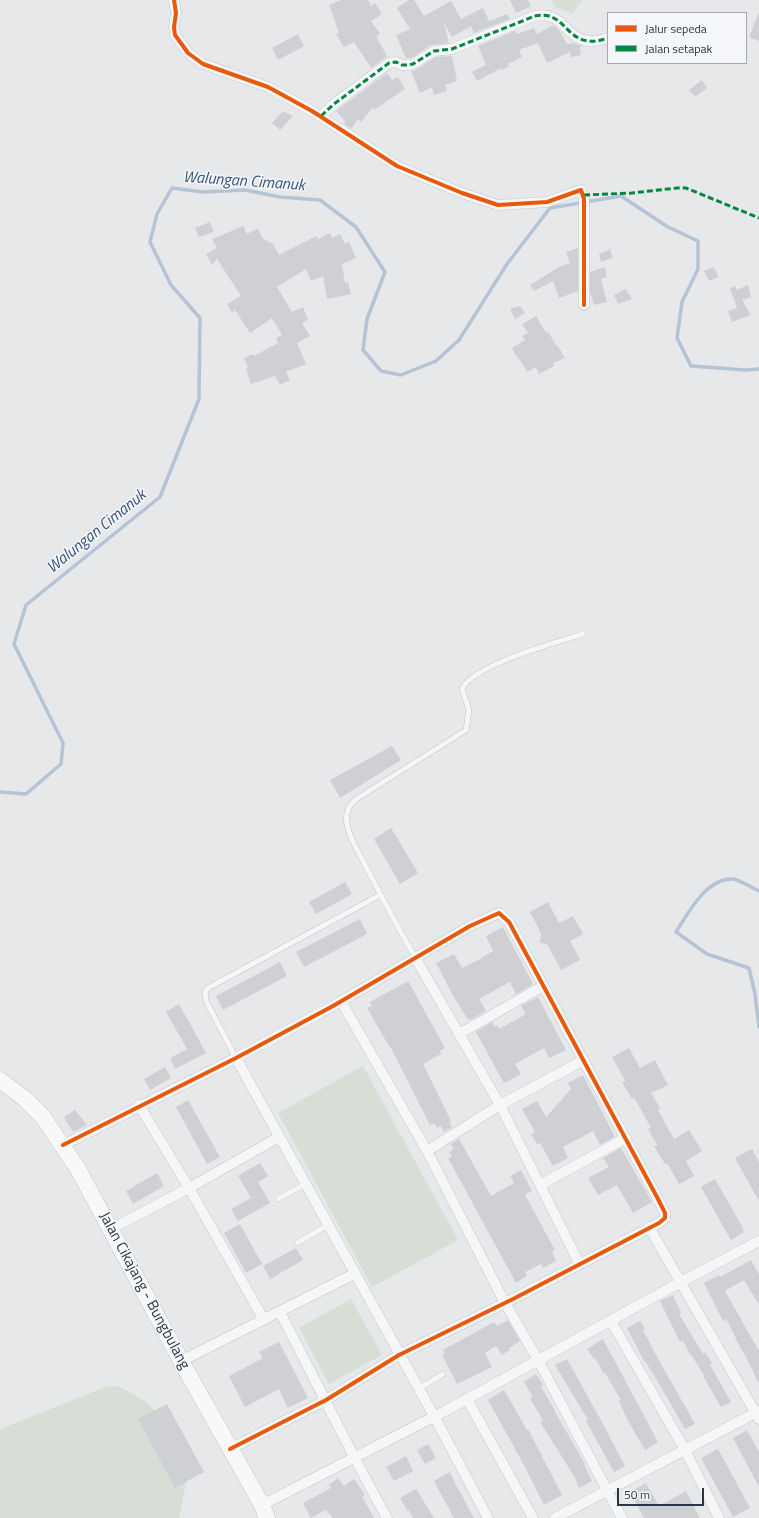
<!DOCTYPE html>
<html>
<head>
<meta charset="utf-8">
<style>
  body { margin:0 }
  #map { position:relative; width:759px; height:1518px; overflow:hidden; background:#e6e8ea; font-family:"Titillium Web",sans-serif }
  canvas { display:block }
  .legend { position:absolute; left:607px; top:12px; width:140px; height:52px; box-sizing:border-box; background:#f4f6f9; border:1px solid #a4a8b1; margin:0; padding:5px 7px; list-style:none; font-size:12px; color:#2b3445 }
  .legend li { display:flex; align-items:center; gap:8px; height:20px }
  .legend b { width:20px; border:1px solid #a4a8b1 }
  .scale { position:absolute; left:617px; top:1488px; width:87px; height:18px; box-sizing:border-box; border:2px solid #2b3445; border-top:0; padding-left:5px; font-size:12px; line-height:14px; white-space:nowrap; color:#2b3445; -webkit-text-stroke:3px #f4f6f9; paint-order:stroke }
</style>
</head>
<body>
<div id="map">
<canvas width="759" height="1518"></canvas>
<ul class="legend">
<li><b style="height:5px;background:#e8590c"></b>Jalur sepeda</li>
<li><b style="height:5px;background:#00873e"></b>Jalan setapak</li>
</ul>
<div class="scale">50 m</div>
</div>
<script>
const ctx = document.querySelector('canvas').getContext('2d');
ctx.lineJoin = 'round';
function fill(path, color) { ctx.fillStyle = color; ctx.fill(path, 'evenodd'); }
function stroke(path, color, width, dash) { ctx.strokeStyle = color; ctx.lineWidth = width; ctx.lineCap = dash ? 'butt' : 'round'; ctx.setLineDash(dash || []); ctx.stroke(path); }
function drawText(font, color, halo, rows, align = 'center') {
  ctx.font = font + ' "Titillium Web",sans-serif'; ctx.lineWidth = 3; ctx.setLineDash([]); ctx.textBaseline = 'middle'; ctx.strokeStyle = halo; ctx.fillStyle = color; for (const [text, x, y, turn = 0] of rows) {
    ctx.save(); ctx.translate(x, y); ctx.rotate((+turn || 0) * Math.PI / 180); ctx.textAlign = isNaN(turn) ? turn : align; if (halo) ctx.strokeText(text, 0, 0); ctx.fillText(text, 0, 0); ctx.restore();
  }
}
const green = new Path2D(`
  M552,0H582L573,13L554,7Z
  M363,1066L458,1240L372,1287L278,1113Z
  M351,1299L382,1355L329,1384L299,1328Z
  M117,1386L130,1392L147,1403L163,1419L187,1478L179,1518H0V1429L105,1387Z`);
const stream = new Path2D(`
  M0,792L26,794L61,764L63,743L14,644L26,605L160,497L199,399L200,318L171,285L150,242L157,214L172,188L202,192L245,190L280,197L320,200L356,227L385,272L367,319L363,350L381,371L401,375L436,361L459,340L507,264L550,208L621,196L668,227L698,241V269L682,302L677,338L691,366L745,370L759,369
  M759,891C752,888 740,880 733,879C707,877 688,913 676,932L707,954L749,968L755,994L759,1027`);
const building = new Path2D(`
  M341,0H368L371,6L375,3L382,14L371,21L380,34L376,36L387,56L371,68L354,42L344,47L336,34L339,33L329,5Z
  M409,0H414L424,16L451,1L461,19L483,8L489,21L507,14L510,19L474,33L471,26L452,37L444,23L449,43L431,45L411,58H406L396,35L410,29L397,8Z
  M510,0H528L531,6L516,13Z
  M759,12V41L749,37Z
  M553,25L559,30L567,44L574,43L582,46L580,47L581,55L571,57L570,52L547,63L538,43L519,50L522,57L508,64L509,66L502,70L501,68L477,81L472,72L486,65L478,46L515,31L517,34L534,28L537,34Z
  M298,34L304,46L278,60L272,48Z
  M452,56L457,81L445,85L447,91L434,95L432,87L420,93L411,71L416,70L436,57Z
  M387,73L392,80L398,77L405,89L374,110L373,107L361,122L358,119L351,129L344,124L345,121L336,111Z
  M702,80L707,88L695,97L689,90Z
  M283,111L293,116L280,130L272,123Z
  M210,222L214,232L199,237L195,228Z
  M243,226L247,234L258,228L262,238L273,244L279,255L316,236L318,239L330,233L332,238L340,234L345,244L349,242L356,258L342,264L345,283L348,282L351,294L327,299L323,276L311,281L306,269L277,287L292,312L303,307L308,320L302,323L310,336L297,343L306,364L286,372L290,380L280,385L275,376L251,384L246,369L248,368L244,358L253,354L254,356L278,343L276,338L282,335L272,318L250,333L235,310L232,313L227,304L241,296L217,259L212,265L206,254L217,248L212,239Z
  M578,248V291L559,298L553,281L534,291L530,285L559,267L570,263L566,252Z
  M610,249L613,258L601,262L599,254Z
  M605,267L607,277L601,279L607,302L594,305L590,292V272Z
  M714,267L718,277L709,281L704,271Z
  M748,285L751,297L742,300L751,315L732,322L728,311L737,308L730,288L735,286L737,290Z
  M626,289L632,299L618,304L614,295Z
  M520,306L525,313L515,319L510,309Z
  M536,316L546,333L548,332L557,346H558L565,358L553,363L554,366L539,374L536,367L527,372L519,358L518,359L512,348L525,340L522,336L528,333L522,324Z
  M392,746L401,760L340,798L330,780Z
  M391,828L418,873L400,884L374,839Z
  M345,882L352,894L316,914L309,902Z
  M548,902L559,923L573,916L583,934L570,941L580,960L561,970L547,944L540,943L541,933L530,912Z
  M360,919L367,934L304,967L296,952Z
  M503,927L533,984L516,994L510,982L479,999L486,1011L470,1020L468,1018H467L455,999L436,963L454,954L462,968L480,959L493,951L486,936Z
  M280,962L287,976L223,1010L216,996Z
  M408,981L445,1048L440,1051L441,1054L423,1064L451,1121L449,1122L452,1127L444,1132L441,1126L437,1128L434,1123L430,1125L391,1048H390L367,1008L372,1006L370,1002Z
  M538,997L566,1050L549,1058L544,1048L515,1064L521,1074L504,1083L476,1032L492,1022L495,1027L497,1025L499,1029L526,1014L521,1006Z
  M179,1004L206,1053L175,1069L170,1058L187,1049L166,1012Z
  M629,1048L640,1068L655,1060L668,1085L651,1093L660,1108L658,1110L674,1139L689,1130L702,1151L686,1161L694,1176L679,1184L667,1163L665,1164L654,1146L657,1145L648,1129L651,1128L634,1097L632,1099L622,1082L625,1081L612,1057Z
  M165,1067L171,1078L150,1090L144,1079Z
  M583,1075L615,1137L600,1145L593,1131L563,1147L568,1158L553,1166L540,1143L537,1144L531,1134L535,1132L522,1109L537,1101L546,1117L571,1089L568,1083Z
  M188,1100L220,1157L207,1164L176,1107Z
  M75,1110L87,1125L73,1132L64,1117Z
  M459,1139L491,1196L514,1183L510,1176L521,1170L532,1191L525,1195L555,1250L552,1252L556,1261L543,1268L541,1264L525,1272L527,1276L516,1283L448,1158L452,1157L449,1152L454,1149L451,1144Z
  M621,1148L652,1202L633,1213L617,1185L598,1195L588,1178L609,1167L603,1158Z
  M752,1149L759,1162V1201L735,1158Z
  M260,1163L268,1176L258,1182L270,1203L238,1221L231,1209L251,1198L238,1176Z
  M157,1173L164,1186L133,1204L126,1191Z
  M715,1179L743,1228L742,1229L744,1232L731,1240L701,1187Z
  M240,1224L262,1264L246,1273L224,1233Z
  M296,1248L303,1260L270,1279L263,1266Z
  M751,1260L759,1274V1305L744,1280L725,1291L759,1351V1384L746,1357L735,1338H736L726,1319L723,1321L704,1283L719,1275L720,1277Z
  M673,1295L681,1313L679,1314L703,1354L705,1352L712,1363L710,1365L731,1402L721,1407L703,1376L704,1375L692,1356H691L683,1341L680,1342L660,1301Z
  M508,1320L520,1341L509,1348L510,1350L502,1355L496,1346L485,1353L492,1367L457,1384L442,1355L445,1354L443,1350L494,1322L497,1326Z
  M640,1321L645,1329L643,1330L656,1355L695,1424L685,1429L655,1377L645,1361H644L627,1328Z
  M603,1339L658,1442L645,1450L627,1419L619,1401L621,1400L605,1373L604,1374L595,1358L594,1359L587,1349Z
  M279,1342L308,1398L288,1408L279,1389L245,1407L229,1376L263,1358L259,1352Z
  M567,1359L603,1424L625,1466L614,1472L586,1421L588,1420L555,1365Z
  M536,1374L543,1385L541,1387L555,1410H554L585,1464H584L592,1481L579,1488L574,1476L540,1422L543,1420L530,1399L533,1397L524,1382Z
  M504,1390L527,1430L528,1429L562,1495L544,1505L525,1467L488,1400Z
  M167,1404L204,1472L175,1488L138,1419Z
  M747,1430L759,1452V1487L733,1438Z
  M428,1444L436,1458L425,1464L417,1450Z
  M718,1449L750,1508L733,1517L701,1458Z
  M406,1456L413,1471L394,1481L386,1467Z
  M450,1472L456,1485L474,1518H454L434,1481Z
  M338,1478L344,1486L354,1479L365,1495L362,1497L374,1518H333L326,1510L311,1518L303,1503L331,1488L329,1485Z
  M646,1483L659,1506L686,1491L700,1518H644L630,1492Z
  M416,1489L434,1518H413L409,1510L408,1511L400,1498Z`);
const service = new Path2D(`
  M416,959C398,927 381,896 364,863C358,851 349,838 347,824C345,813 349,804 358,798L466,730L469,710L462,689C473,665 557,642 583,634
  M236,1058L206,1001L205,992L208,988L380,895
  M278,1199L305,1184
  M297,1243L328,1225
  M418,1389L443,1374`);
const minor = new Path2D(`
  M174,0L176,13L174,27L175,35L188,53L203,64L268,87L312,111L397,166L462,193L498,205L547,202L581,190L584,199V305
  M321,116L334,104L389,63L396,62L402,65H408L413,64L434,51L452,49L535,16C563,10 565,39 589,41C596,42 602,40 608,38
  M416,959L500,1105L579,1263
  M341,1001L427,1151L505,1303L538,1360L622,1518
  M459,1034L543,986
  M236,1058L434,1416L488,1518
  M139,1105L189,1188L264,1320
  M63,1145L236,1058L333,1006L470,926L499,913L509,922L658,1199L665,1213V1218L659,1223L513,1299L399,1355L326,1400L230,1449
  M427,1151L500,1105L584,1060
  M540,1185L626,1138
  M649,1227L759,1419
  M111,1229L189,1188L279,1137
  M280,1312C316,1381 349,1450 387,1518
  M611,1321L685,1450L719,1518
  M181,1361L354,1274
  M467,1399L533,1518
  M262,1505L447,1410L681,1282L759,1241
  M555,1518L759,1411`);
const primary = new Path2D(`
  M0,1080L25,1099L43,1117L78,1169L181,1361L262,1505L267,1518`);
const quiet = new Path2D(`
  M321,116L334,104L389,63L396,62L402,65H408L413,64L434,51L452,49L535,16C563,10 565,39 589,41C596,42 602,40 608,38
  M584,195L632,193L677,188H686L759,218`);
const cycleway = new Path2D(`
  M174,0L176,13L174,27L175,35L188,53L203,64L268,87L312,111L397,166L462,193L498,205L547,202L581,190L584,199V305
  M63,1145L236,1058L333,1006L470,926L499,913L509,922L658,1199L665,1213V1218L659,1223L513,1299L399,1355L326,1400L230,1449`);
const streetNames = [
  ["Jalan Cikajang - Bungbulang",144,1291,62]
];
const waterNames = [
  ["Walungan Cimanuk",244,182,4],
  ["Walungan Cimanuk",97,532,-39]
];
fill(green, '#d6ded6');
stroke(stream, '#b4c4d5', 3.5);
fill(building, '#ced0d3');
stroke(service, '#c4c6c8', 6);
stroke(minor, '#c4c6c8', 11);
stroke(primary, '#c2c5c8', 17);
stroke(service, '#f5f6f7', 5);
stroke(minor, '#f5f6f7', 10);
stroke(primary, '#f8f8f8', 16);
stroke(quiet, '#00873e', 3, [6, 3]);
stroke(cycleway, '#e8590c', 4);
drawText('15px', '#2b3445', '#f4f6f9', streetNames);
drawText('italic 16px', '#34527a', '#f4f6f9', waterNames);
</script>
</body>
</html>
